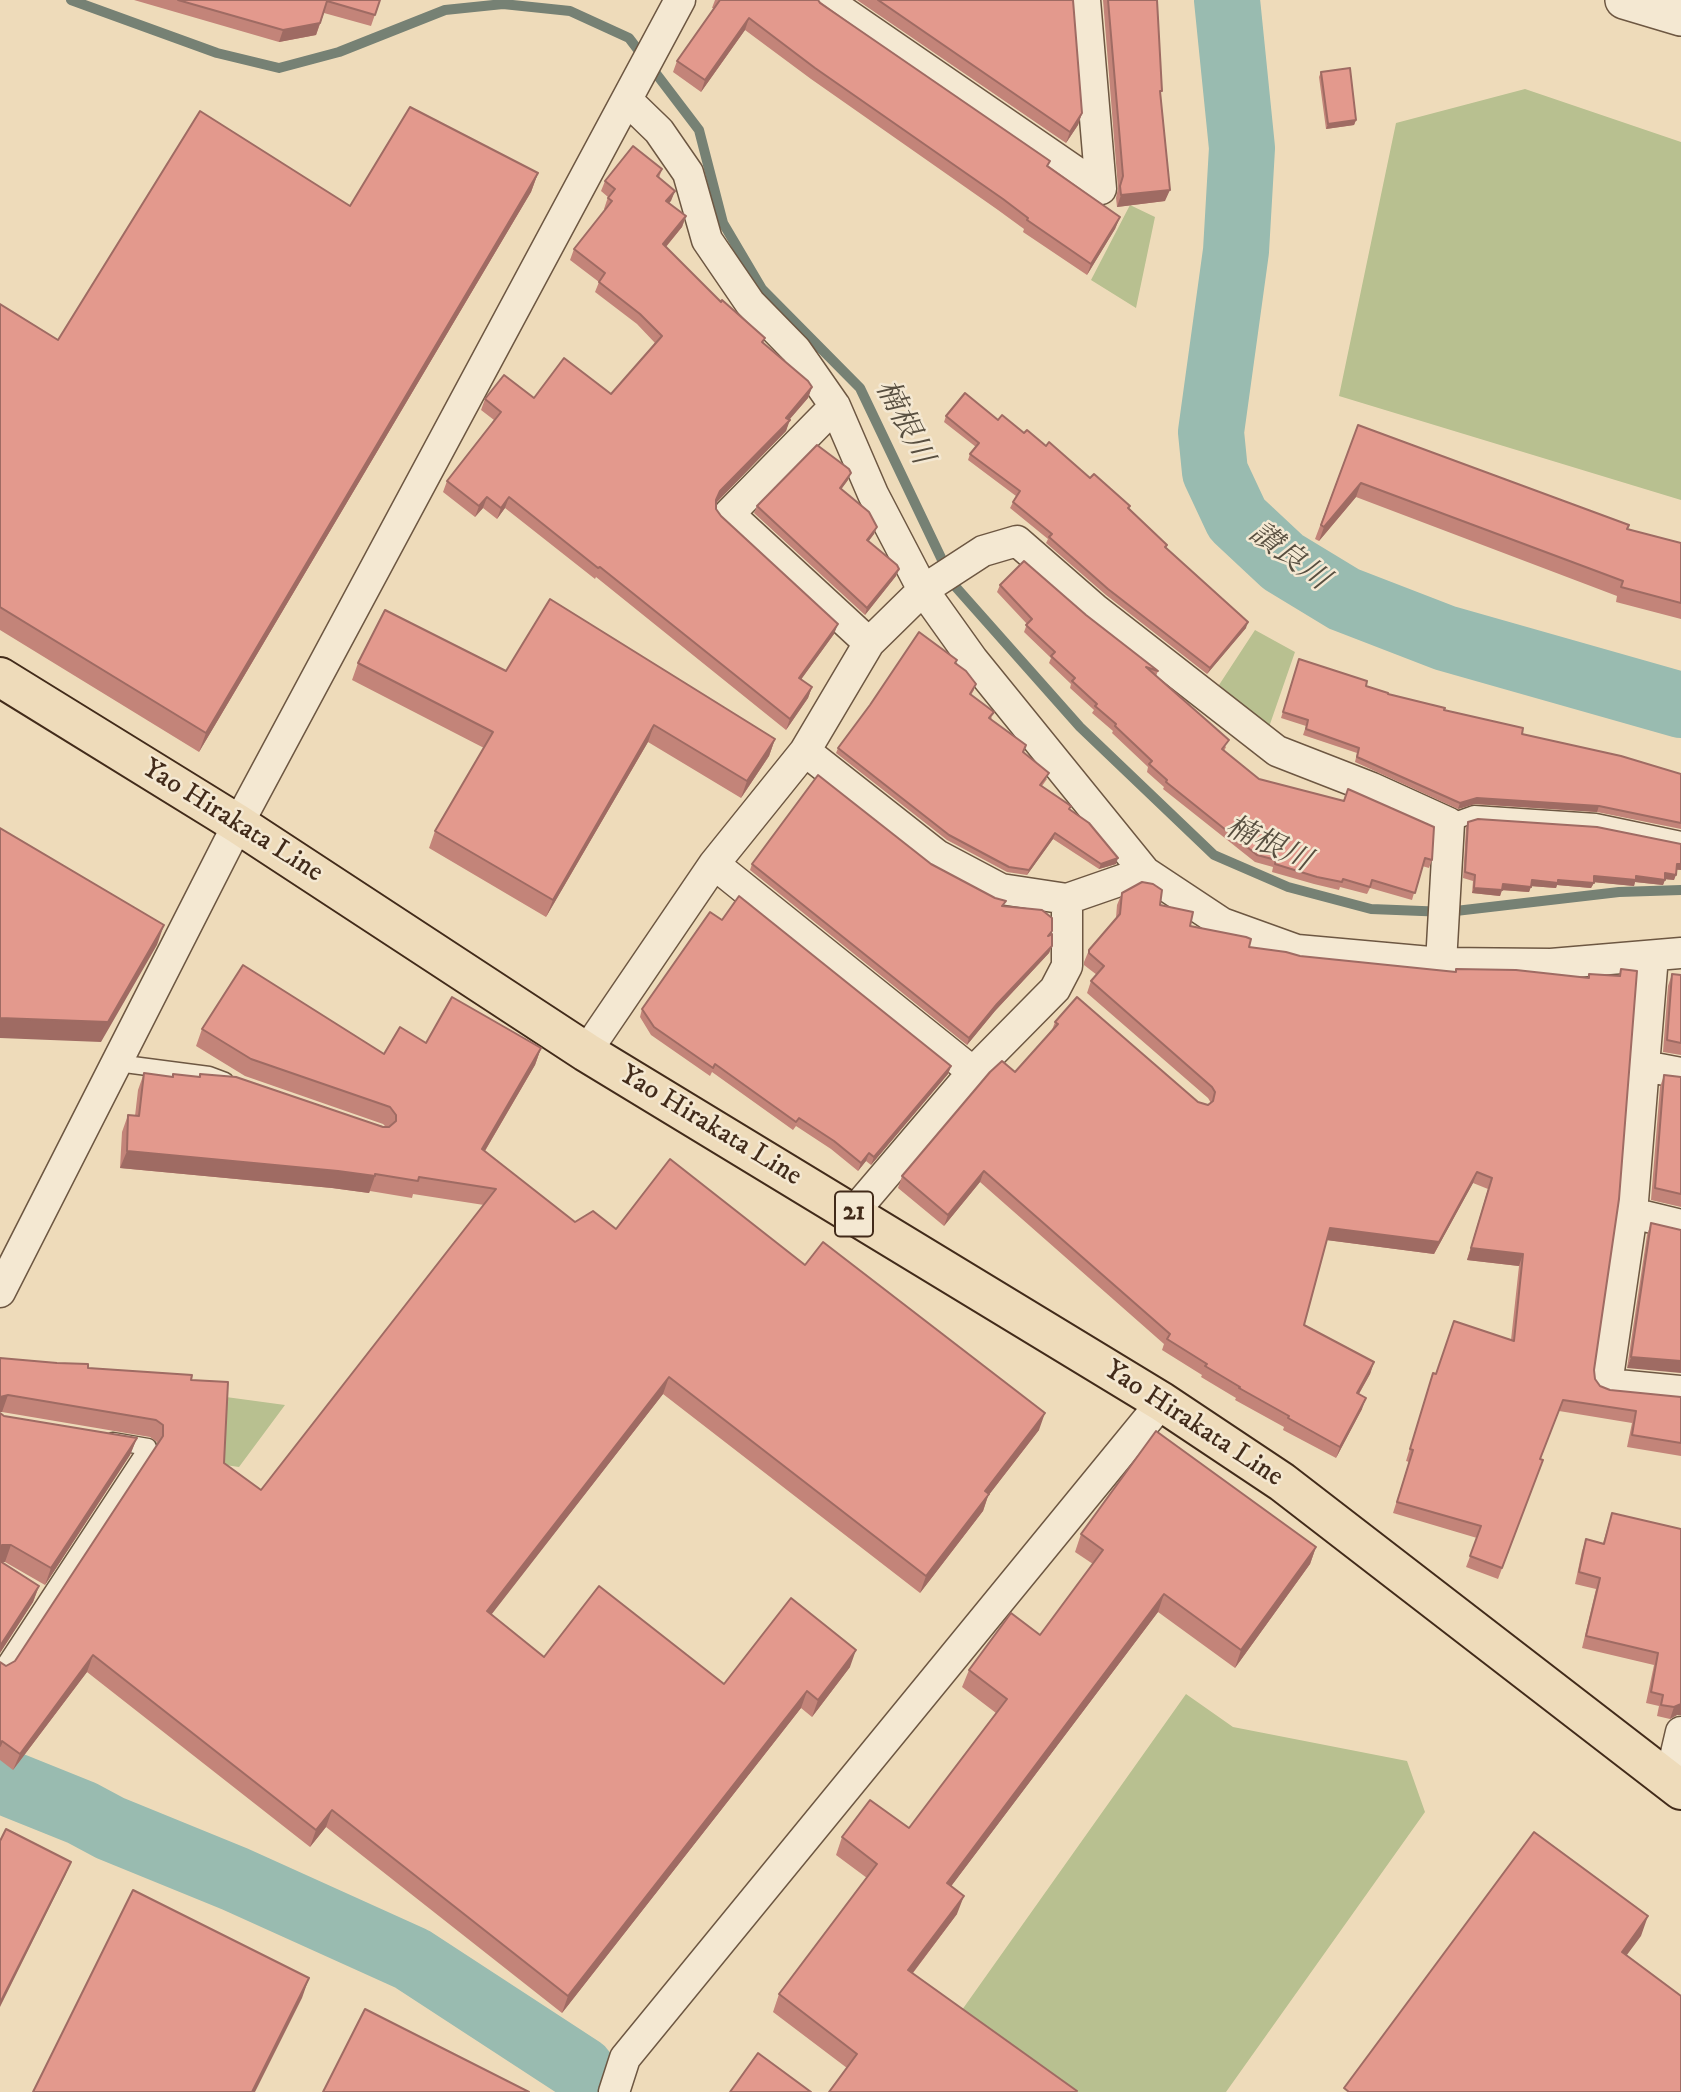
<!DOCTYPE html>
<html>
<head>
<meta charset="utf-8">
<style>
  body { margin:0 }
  canvas { display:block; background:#eedbba }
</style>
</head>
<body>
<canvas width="1681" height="2092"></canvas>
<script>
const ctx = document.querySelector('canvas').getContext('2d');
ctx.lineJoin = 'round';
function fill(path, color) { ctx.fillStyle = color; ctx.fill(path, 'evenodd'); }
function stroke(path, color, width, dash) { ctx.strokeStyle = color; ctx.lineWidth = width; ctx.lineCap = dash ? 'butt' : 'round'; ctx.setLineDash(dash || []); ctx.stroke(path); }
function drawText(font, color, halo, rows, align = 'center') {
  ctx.font = font + ' "IM FELL DW Pica","Noto Serif JP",serif'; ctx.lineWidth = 5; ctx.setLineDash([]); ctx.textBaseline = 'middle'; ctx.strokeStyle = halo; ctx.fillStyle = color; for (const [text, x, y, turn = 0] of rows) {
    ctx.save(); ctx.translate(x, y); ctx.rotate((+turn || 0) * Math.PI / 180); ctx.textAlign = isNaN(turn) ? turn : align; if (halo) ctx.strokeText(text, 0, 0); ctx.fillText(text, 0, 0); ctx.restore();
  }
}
const green = new Path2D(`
  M1525,89L1681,142V500L1339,396L1396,123Z
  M1130,205L1155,217L1136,308L1091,280Z
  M1255,630L1295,652L1269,727L1219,685Z
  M226,1397L285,1405L239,1467L218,1464Z
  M1186,1694L1233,1727L1407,1761L1425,1812L1226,2092H1063L957,2017Z`);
const stream = new Path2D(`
  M71,0L217,53L279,68L339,52L445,10L503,4L570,11L629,38L699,130L723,223L762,289L860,388L954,585L1080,727L1214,855L1288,887L1371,909L1447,912L1619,892L1681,890`);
const river = new Path2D(`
  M1227,0L1242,148L1236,251L1211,432L1215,472L1237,519L1283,562L1344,599L1445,638L1681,705
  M0,1780L82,1813L110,1828L235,1879L412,1959L582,2070`);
const service = new Path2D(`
  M1449,823L1474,814L1596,822L1681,840
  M117,1063L209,1075L225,1081
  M0,1672L148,1447L113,1441`);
const minor = new Path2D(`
  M826,0L1101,189L1085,0
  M628,101L659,131L688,173L707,240L750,303L796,350L835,406L873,494L923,590L973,660L1145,872L1222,923L1297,950L1441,963L1551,964L1681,953
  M835,406L729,514L869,643
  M805,751L937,855L1001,889L1067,899
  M714,864L973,1072
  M1653,956L1632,1213L1607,1384L1681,1391
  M586,1052L714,864L805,751L869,643L923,590L983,551L1017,541L1095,609L1277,751L1372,788L1449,823L1441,963
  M1644,1066L1681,1073
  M1632,1213L1681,1225
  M852,1214L973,1072L1055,989L1067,966V899L1145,872
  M0,1292L238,824L680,0
  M1667,1779L1673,1766L1681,1732
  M614,2092L625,2058L1162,1402`);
const tertiary = new Path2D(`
  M1624,0L1681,17`);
const primary = new Path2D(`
  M0,677L238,824L586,1052L1162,1402L1282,1482L1681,1790`);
const wall = new Path2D(`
  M134,0H380L371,26L324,13L316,35L279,42Z
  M715,0H818L1120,217L1115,229L1087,275L1023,232L1024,229L998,210L811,79L745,30L701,92L673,72L677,61L714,8H712Z
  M857,0H1073L1082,113L1078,125L1066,143Z
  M1103,0H1157L1165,201L1117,207L1116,198L1118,188Z
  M1321,72L1356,120L1354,125L1326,129L1319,77Z
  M662,169L659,178L675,191L669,203L686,216L682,227L666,247L721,302L765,338L763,343L812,387L808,398L789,420L786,431L716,503V509L721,516L834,634L801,679L812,687L808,698L786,730L596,577L595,579L505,508L497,519L483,508L475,517L443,492L447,481L494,420L481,410L485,399L611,394L655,343L637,324L595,292L599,282L570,260L574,249L605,210L604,209L608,197L601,191L605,181Z
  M538,173L531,192L199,752L0,630V304L58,340L350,206Z
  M946,416L998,420L1024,433L1046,446L1090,478L1129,508L1167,545L1166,548L1246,628L1207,674L1106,595L1046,543L1048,539L1010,508L1016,496L968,460L970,454L976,447L944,422Z
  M1358,425L1627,529L1681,543V619L1616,602L1617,596L1356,497L1319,541L1315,539Z
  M848,480L841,489L877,527L874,534L868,542L899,569L896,576L865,615L754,513L757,506Z
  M1000,585L1086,615L1158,671L1156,676L1226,747L1224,751L1259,779L1432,860L1429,868L1422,866L1412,900L1370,888L1367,894L1340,887L1339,890L1314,884L1272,872L1273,867L1255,862L1163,789L1164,787L1147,772L1148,767L1112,733L1113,731L1092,713L1094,710L1070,688L1071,684L1049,663L1051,658L1024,632L1027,624L997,592Z
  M1299,659L1388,694L1444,710L1522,734L1681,774V829L1597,812L1475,804L1458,809L1355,762L1357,753L1303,735L1306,726L1281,718Z
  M358,663L506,671L775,739L769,756L741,798L648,742L546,917L429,848L435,831L484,748L352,680Z
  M956,664L974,690L971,695L992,718L991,719L1047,779L1042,786L1071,806L1069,809L1116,864L1099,869L1053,839L1027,875L1007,872L947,840L836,753L838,748Z
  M1468,822L1681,844V870H1676L1674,880L1665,879L1663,885L1635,882L1634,886L1594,882L1591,888L1557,885L1556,888L1531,886L1529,892L1502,890L1500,896L1472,893L1473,881L1463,878L1466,828Z
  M752,864H931L1004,906L1052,931L1050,935L1052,946L1049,953L995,1011L967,1045L750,870Z
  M1122,893L1160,905L1190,926L1249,947L1300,956L1455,972L1456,969L1588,978L1589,974L1619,976L1621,969L1594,1370L1595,1379L1600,1386L1610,1390L1681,1397V1456L1627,1447L1632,1423L1559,1411L1540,1459L1543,1460L1498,1579L1466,1567L1477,1538L1393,1513L1409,1462L1406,1461L1433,1373L1436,1374L1511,1340L1519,1266L1467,1260L1488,1189L1473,1183L1434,1254L1327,1240L1304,1325L1374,1362L1370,1374L1359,1394L1362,1409L1336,1458L1283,1430L1284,1427L1235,1400L1236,1398L1201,1377L1202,1375L1162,1350L1164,1344L980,1182L944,1226L898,1188L902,1176L1015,1072L1052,1030L1055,1022L1198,1102L1208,1105L1211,1103L1208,1098L1087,993L1091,981L1097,975L1084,965V962L1089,950L1116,918L1117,905Z
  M722,920L951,1066L948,1074L871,1165L866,1161L858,1171L831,1149L796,1126L793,1130L712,1072L710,1076L651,1035L640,1017L642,1009Z
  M1672,974L1681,975V1055L1663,1052L1668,986Z
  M202,1029L384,1054L426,1043L541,1048L535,1065L485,1151L575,1222L805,1265L1039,1430L988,1496L983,1511L920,1593L663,1394L491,1614L544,1657L724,1684L850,1667L812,1717L801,1708L562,2013L326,1827L310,1847L87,1672L13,1770L0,1760V1662L6,1666L15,1661L157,1445V1442L150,1437L2,1412L0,1358L191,1380L224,1463L261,1490L484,1205L413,1194L412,1198L370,1191L369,1193L332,1188L120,1168L122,1132L128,1115L135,1116L138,1090L144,1073L173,1077H199L200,1074L386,1127L383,1124L245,1076L196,1046Z
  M1664,1075L1681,1077V1207L1651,1200L1660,1087Z
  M1651,1223L1681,1230L1627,1368L1647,1235Z
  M0,1413L4,1416L137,1438L130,1455L45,1585L5,1562H0L39,1586L33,1602L0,1653Z
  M1612,1513L1681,1529L1677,1715L1670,1719L1657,1716L1659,1706L1646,1703L1654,1665L1582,1648L1596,1589L1575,1584L1582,1551L1586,1539L1603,1543Z
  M1081,1534L1316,1547L1310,1564L1235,1668L1158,1612L951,1886L957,1914L913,1973L847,2068L773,2012L779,1994L867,1878L836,1855L842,1837L909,1828L996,1713L962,1687L969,1670L1040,1635L1093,1564L1075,1552Z`);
const shadedWall = new Path2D(`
  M749,18L745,30L701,92L705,80Z
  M320,23L316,35L279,42L283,30Z
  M1082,113L1078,125L1066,143L1070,132Z
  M1356,120L1354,125L1326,129L1328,124Z
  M538,173L531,192L199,752L206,733Z
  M1170,190L1165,201L1117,207L1121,195Z
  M675,191L671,201L662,211L666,201Z
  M686,216L682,227L659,255L663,244Z
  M1120,217L1115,229L1087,275L1091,264Z
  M812,387L808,398L783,427L790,420L786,431L717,502L716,500L720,491Z
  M851,473L848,480L837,495L840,488Z
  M1361,483L1356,497L1319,541L1324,527Z
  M487,497L483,508L475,517L479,506Z
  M509,497L505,508L497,519L501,508Z
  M877,527L874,534L864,547L867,540Z
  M899,569L896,576L865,615L867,608Z
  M1248,622L1246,628L1207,674L1210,668Z
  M838,624L834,634L795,688L799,678Z
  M812,687L808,698L786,730L790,719Z
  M654,725L648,742L546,917L553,900Z
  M775,739L769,756L741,798L747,781Z
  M1477,798L1599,806L1597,812L1475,804L1458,809L1460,803Z
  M1055,833L1053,839L1027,875L1029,870Z
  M1118,858L1116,864L1099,869L1101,864Z
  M1677,864H1681V870L1675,869Z
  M1665,873L1676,875L1674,880L1663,879Z
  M1594,876H1636L1665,880L1663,885L1635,882L1634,886L1592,882Z
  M1532,880H1558L1594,883L1591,888L1557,885L1556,888L1530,886Z
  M1503,884L1531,887L1529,892L1501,890Z
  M1474,888L1502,890L1500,896L1472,893Z
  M164,925L157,945L101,1042L0,1038V1018Z
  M1052,946L1049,953L995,1011L967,1045L969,1038L997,1004Z
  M541,1048L535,1065L476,1166L482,1149Z
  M951,1066L948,1074L871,1165L874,1157Z
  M127,1151L338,1171L375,1176L369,1193L332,1188L120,1168Z
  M869,1153L866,1161L858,1171L861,1163Z
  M984,1171L980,1182L944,1226L948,1215Z
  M1477,1172L1473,1183L1434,1254L1326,1240L1330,1228Z
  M1471,1248L1523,1254L1519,1266L1467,1260Z
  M1631,1357L1681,1361V1373L1627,1368Z
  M1374,1362L1370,1374L1353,1404L1357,1393Z
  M669,1377L663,1394L481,1628L487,1611Z
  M8,1395L2,1412H0V1397Z
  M1366,1398L1362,1409L1336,1458L1340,1447Z
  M1045,1413L1039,1430L988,1496L983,1511L920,1593L926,1576L985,1491Z
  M137,1438L130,1455L45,1585L51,1568Z
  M2,1545H11L5,1562H0V1547Z
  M1316,1547L1310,1564L1235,1668L1241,1650Z
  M39,1586L33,1602L0,1653V1646Z
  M1164,1594L1158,1612L940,1901L947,1883Z
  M856,1650L850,1667L812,1717L818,1700Z
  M93,1655L87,1672L13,1770L20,1754Z
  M807,1691L801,1708L562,2013L568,1996Z
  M1681,1704V1715H1677L1670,1719L1674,1707Z
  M332,1810L326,1827L310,1847L316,1830Z
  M71,1862L65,1876L0,2007V2003Z
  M964,1896L957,1914L902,1987L908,1970Z
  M1648,1916L1641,1936L1615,1971L1622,1952Z
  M309,1978L302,1998L255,2092H252Z`);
const building = new Path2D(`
  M178,0H380L375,15L327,1L320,23L283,30Z
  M720,0H818L820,3L1050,161L1047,166L1120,217L1091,264L1027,220L1028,218L1003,199L815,68L749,18L705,80L677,61Z
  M878,0H1073L1082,113L1070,132Z
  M1108,0H1157L1162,91H1160L1170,190L1121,195L1120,186L1123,176Z
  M1350,68L1356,120L1328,124L1321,72Z
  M410,107L538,173L206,733L0,607V304L58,340L200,111L350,206Z
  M633,146L662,169L657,176L675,191L666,201L686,216L663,244L721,302L722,300L765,338L762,342L808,381L812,387L786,418L790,420L720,491L716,500V509L721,516L838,624L799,678L812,687L790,719L600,567L598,568L509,497L501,508L487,497L479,506L447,481L501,412L485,399L504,375L534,398L564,358L611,394L662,336L640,314L599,282L605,273L574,249L612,201L608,198L615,189L605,181Z
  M965,393L998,420L1002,415L1024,433L1027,430L1046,446L1049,442L1090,478L1094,474L1130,506L1128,508L1167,545L1165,547L1248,622L1210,668L1108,589L1049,537L1052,534L1013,502L1020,491L970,454L979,443L946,416Z
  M1358,425L1629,525L1627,529L1681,543V603L1621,587L1623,581L1361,483L1324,527L1321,525Z
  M817,445L849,469L851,473L840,488L869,512L877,527L867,540L897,565L899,569L867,608L757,506Z
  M1024,561L1086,615L1158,671L1146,667L1229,740L1222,749L1259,779L1344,801L1348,789L1434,827L1432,860L1425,858L1415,893L1372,880L1370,887L1343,879L1342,882L1317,877L1275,864L1276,860L1257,855L1166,782L1167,780L1149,764L1152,761L1115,726L1116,724L1095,706L1097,704L1072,681L1075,678L1051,656L1055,652L1026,625L1032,619L1000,585Z
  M550,599L775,739L747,781L654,725L553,900L435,831L493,732L358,663L385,610L506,671Z
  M919,632L957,660L955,663L966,671L976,684L970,694L994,712L989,718L1026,745L1023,752L1049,773L1040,785L1071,806L1069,809L1089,823L1118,858L1101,864L1055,833L1029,870L1009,867L949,835L838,748L870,705Z
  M1299,659L1367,681L1366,686L1388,693V694L1445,708L1444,710L1523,728L1522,734L1621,756L1681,774V823L1599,806L1477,798L1460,803L1357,757L1359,748L1306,729L1308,720L1283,712Z
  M818,775L931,864L995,898L1006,901L1002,906L1042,910L1052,918V931L1048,936L1052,934V946L997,1004L969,1038L752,864Z
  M1478,819L1597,827L1681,844V864H1677L1676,875L1665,873V880L1636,876V880L1594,876V883L1558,880V883L1532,880L1531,887L1503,884L1502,890L1474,888L1475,875L1465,872L1468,822Z
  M0,828L164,925L108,1022L0,1018Z
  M1142,882L1153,884L1162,890L1160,905L1193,912L1190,926L1246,937L1251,939L1249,947L1286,952L1300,956L1456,972V969L1516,970L1589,978V974L1620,976L1621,969L1637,971L1619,1199L1594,1370L1595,1379L1600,1386L1610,1390L1681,1397V1443L1632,1435L1636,1411L1563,1400L1540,1459L1543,1460L1502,1568L1470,1556L1481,1526L1397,1502L1413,1450L1410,1449L1433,1373L1436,1374L1454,1321L1514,1341L1523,1254L1471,1248L1492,1178L1477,1172L1439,1242L1330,1228L1304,1325L1374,1362L1357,1393L1366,1398L1340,1447L1288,1418L1289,1416L1239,1388L1240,1387L1205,1366L1207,1364L1167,1339L1170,1334L984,1171L948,1215L902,1176L990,1072L1002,1061L1015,1072L1058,1024L1055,1022L1077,997L1198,1102L1208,1105L1213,1101L1215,1092L1212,1087L1091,981L1104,966L1089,953V950L1120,914L1122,893Z
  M739,896L951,1066L874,1157L869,1153L861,1163L834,1141L799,1118L796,1122L715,1064L713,1068L654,1027L642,1009L710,912L722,920Z
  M243,965L384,1054L400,1027L426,1043L452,997L541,1048L482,1149L575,1222L593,1211L616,1229L670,1159L805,1265L823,1242L1045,1413L985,1491L989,1494L926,1576L669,1377L487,1611L544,1657L599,1586L724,1684L791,1598L856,1650L818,1700L807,1691L568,1996L332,1810L316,1830L93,1655L20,1754L2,1741L0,1746V1662L6,1666L15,1661L163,1436V1425L156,1420L8,1395L0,1397V1358L57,1363L88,1364V1368L192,1375L191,1380L228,1382L224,1463L261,1490L496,1189L419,1177L418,1181L375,1174V1176L338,1171L127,1151L128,1115L139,1116L144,1073L173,1077V1074L200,1077V1074L236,1077L383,1127H389L396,1121V1115L390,1107L251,1059L202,1029Z
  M1672,974L1681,975V1043L1667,1040Z
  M1664,1075L1681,1077V1194L1655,1188Z
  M1651,1223L1681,1230V1361L1631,1357Z
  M0,1413L4,1416L137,1438L51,1568L11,1545H2L0,1547Z
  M1156,1431L1316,1547L1241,1650L1164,1594L947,1883L964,1896L908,1970L1077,2091L1076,2092H829L857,2054L779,1994L877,1864L842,1837L870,1800L909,1828L1007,1699L969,1670L1011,1613L1040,1635L1103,1550L1081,1534Z
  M1612,1513L1681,1529V1704L1674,1707L1661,1705L1663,1695L1651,1692L1658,1653L1586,1636L1600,1578L1579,1572L1586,1539L1604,1544Z
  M0,1561L39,1586L0,1646Z
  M6,1829L71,1862L0,2003V1841Z
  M1534,1832L1648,1916L1622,1952L1681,1996V2092H1349L1344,2088Z
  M133,1890L309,1978L252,2092H33Z
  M365,2009L529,2092H323Z
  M758,2053L811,2092H730Z`);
const shields = [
  [854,1214,38]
];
const shieldNames = [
  ["21",854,1214]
];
const streetNames = [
  ["Yao Hirakata Line",232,822,32],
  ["Yao Hirakata Line",710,1127,31],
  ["Yao Hirakata Line",1193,1425,33]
];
const waterNames = [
  ["楠根川",902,423,63],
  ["讃良川",1288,558,37],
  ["楠根川",1267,846,25]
];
fill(green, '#b8c090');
stroke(stream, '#768174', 10);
stroke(river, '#99bbb0', 66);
stroke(service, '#6d5742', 19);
stroke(minor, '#6d5742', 33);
stroke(tertiary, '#6d5742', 40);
stroke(primary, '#422b1a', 42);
stroke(service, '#f4e8d2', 16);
stroke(minor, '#f4e8d2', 30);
stroke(tertiary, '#f4e8d2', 37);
stroke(primary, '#eedbba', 38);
fill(wall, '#c38479');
fill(shadedWall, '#9f6b63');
fill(building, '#e3998d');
stroke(building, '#9f6b63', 2);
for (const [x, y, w] of shields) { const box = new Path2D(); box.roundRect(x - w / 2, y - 22.5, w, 45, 5); ctx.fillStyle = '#f4e8d2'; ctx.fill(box); stroke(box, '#422b1a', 2); }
drawText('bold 26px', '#422b1a', null, shieldNames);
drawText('28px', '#422b1a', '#f4e8d2', streetNames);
drawText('italic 30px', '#584f40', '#f4e8d2', waterNames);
</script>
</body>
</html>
